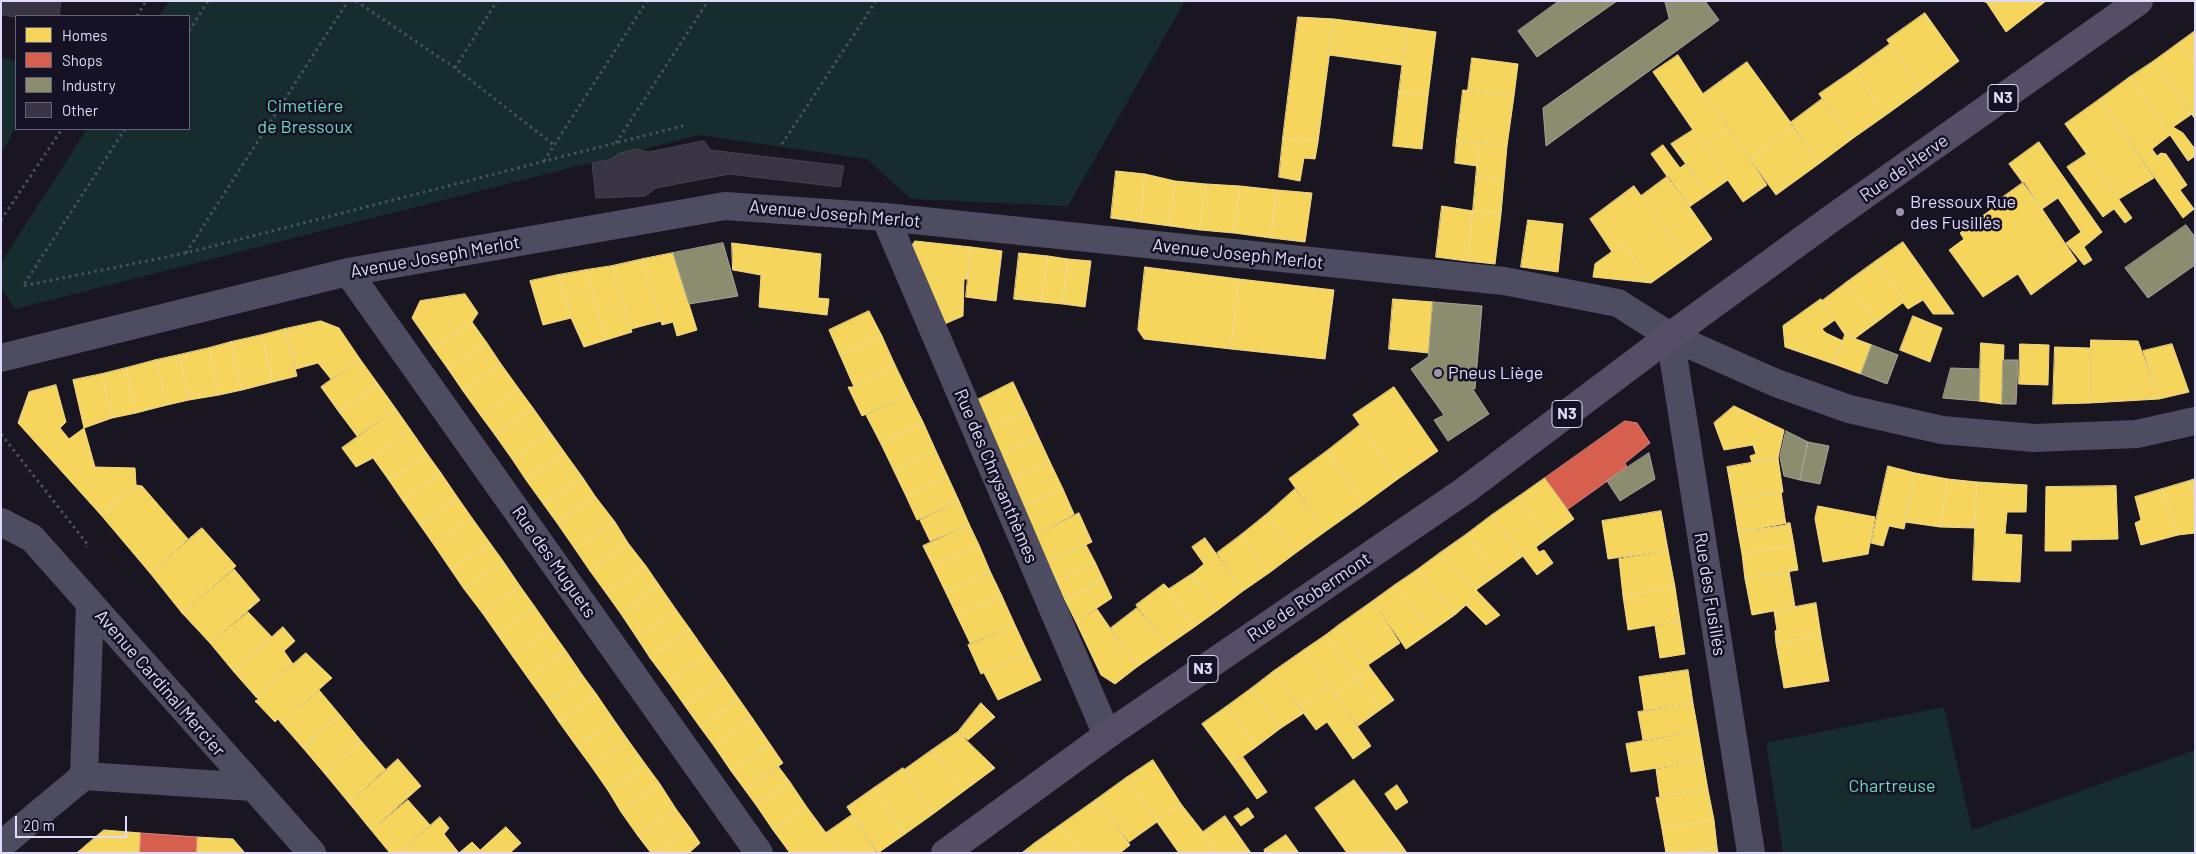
<!DOCTYPE html>
<html>
<head>
<meta charset="utf-8">
<style>
  body { margin:0 }
  #map { position:relative; width:2196px; height:854px; overflow:hidden; background:#191622; font-family:Barlow,sans-serif }
  canvas { display:block }
  .frame { position:absolute; inset:0; border:2px solid #dfdbfb; pointer-events:none }
  .legend { position:absolute; left:15px; top:15px; width:175px; height:115px; box-sizing:border-box; background:#161226; border:1px solid #66627b; margin:0; padding:6px 9px; list-style:none; font-size:15px; color:#dfdbfb }
  .legend li { display:flex; align-items:center; gap:10px; height:25px }
  .legend b { width:25px; border:1px solid #66627b }
  .scale { position:absolute; left:15px; top:816px; width:112px; height:22px; box-sizing:border-box; border:2px solid #dfdbfb; border-top:0; padding-left:6px; font-size:15px; line-height:18px; white-space:nowrap; color:#dfdbfb; -webkit-text-stroke:4px #161226; paint-order:stroke }
</style>
</head>
<body>
<div id="map">
<canvas width="2196" height="854"></canvas>
<div class="frame"></div>
<ul class="legend">
<li><b style="height:14px;background:#f6d55c"></b>Homes</li>
<li><b style="height:14px;background:#d6604d"></b>Shops</li>
<li><b style="height:14px;background:#8c8c6e"></b>Industry</li>
<li><b style="height:14px;background:#383443"></b>Other</li>
</ul>
<div class="scale">20 m</div>
</div>
<script>
const ctx = document.querySelector('canvas').getContext('2d');
ctx.lineJoin = 'round';
function fill(path, color) { ctx.fillStyle = color; ctx.fill(path, 'evenodd'); }
function stroke(path, color, width, dash) { ctx.strokeStyle = color; ctx.lineWidth = width; ctx.lineCap = dash ? 'butt' : 'round'; ctx.setLineDash(dash || []); ctx.stroke(path); }
function drawText(font, color, halo, rows, align = 'center') {
  ctx.font = font + ' Barlow,sans-serif'; ctx.lineWidth = 5; ctx.setLineDash([]); ctx.textBaseline = 'middle'; ctx.strokeStyle = halo; ctx.fillStyle = color; for (const [text, x, y, turn = 0] of rows) {
    ctx.save(); ctx.translate(x, y); ctx.rotate((+turn || 0) * Math.PI / 180); ctx.textAlign = isNaN(turn) ? turn : align; if (halo) ctx.strokeText(text, 0, 0); ctx.fillText(text, 0, 0); ctx.restore();
  }
}
const green = new Path2D(`
  M169,1H1185L1068,206L911,199L867,159L699,135L15,309L1,287V263L87,129H189V16H159Z
  M1,58L16,60V126L1,155Z
  M1944,707L1972,830L2195,750V853H1783L1766,743Z`);
const homes = new Path2D(`
  M1983,1H2046L2006,32L1987,3Z
  M1925,13L1959,61L1922,89L1887,40Z
  M1298,17L1334,19L1318,142L1283,138Z
  M1334,19L1407,28L1402,65L1329,55Z
  M1407,28L1436,32L1428,96L1399,92Z
  M2195,31V64L2180,42Z
  M2180,42L2195,64V119L2154,61Z
  M1890,44L1922,89L1886,115L1854,70Z
  M1678,55L1703,94L1729,129L1704,146L1653,72Z
  M1472,58L1518,64L1514,96L1468,90Z
  M2154,61L2192,114L2173,127L2183,133L2195,149V156L2188,161L2130,77Z
  M1747,62L1794,127L1750,159L1703,94Z
  M1854,70L1886,115L1852,139L1819,94Z
  M2130,77L2170,135L2152,149L2157,156L2161,153L2166,154L2187,185L2180,190L2194,209L2183,218L2100,99Z
  M1463,90L1514,96L1507,146L1457,140Z
  M1399,92L1428,96L1422,149L1393,146Z
  M1822,99L1852,139L1820,163L1790,123Z
  M2100,99L2154,178L2119,199L2065,124Z
  M1794,127L1820,163L1776,195L1750,159Z
  M1729,129L1767,185L1743,202L1704,146Z
  M1693,130L1728,180L1708,194L1671,144Z
  M1283,138L1318,142L1315,159L1304,158L1300,181L1279,177Z
  M1457,140L1479,143L1477,166L1455,163Z
  M2039,142L2102,232L2084,247L2092,260L2084,265L2066,243L2081,232L2058,198L2042,209L2009,164Z
  M1479,143L1507,146L1504,180L1476,177Z
  M1663,145L1680,168L1685,164L1708,194L1689,207L1651,154Z
  M2087,154L2132,218L2125,223L2114,209L2103,217L2067,167Z
  M1116,171L1145,174L1140,222L1111,218Z
  M1145,174L1175,181L1170,226L1140,222Z
  M1668,176L1712,239L1686,258L1641,196Z
  M1476,177L1504,180L1501,214L1473,211Z
  M1175,181L1206,184L1200,230L1170,226Z
  M2024,182L2077,261L2031,295L2018,274L1983,297L1949,250L1964,239L1960,233L2005,199L2003,197Z
  M1206,184L1240,186L1234,233L1200,230Z
  M1240,186L1277,190L1271,238L1234,233Z
  M1634,186L1686,258L1651,283L1623,244L1612,252L1590,219Z
  M1277,190L1312,193L1305,242L1271,238Z
  M1442,206L1473,211L1467,261L1436,257Z
  M1473,211L1501,214L1495,264L1467,261Z
  M1528,220L1563,224L1558,272L1521,267Z
  M915,241L971,247L968,279H964L963,316L940,326L906,256Z
  M1903,242L1954,314H1933L1923,300L1908,309L1903,303L1905,301L1876,261Z
  M732,243L821,254L818,298L829,299L827,315L759,307L761,275L733,270Z
  M1623,244L1651,283L1593,277L1595,264Z
  M971,247L1002,251L996,301L966,297Z
  M673,253L697,330L677,336L673,322L662,325L643,259Z
  M1019,253L1048,256L1042,302L1014,299Z
  M1048,256L1068,259L1063,304L1042,302Z
  M643,259L661,321L631,329L612,266Z
  M1068,259L1091,261L1085,307L1063,304Z
  M1876,261L1905,301L1877,322L1847,282Z
  M612,266L632,332L606,340L586,270Z
  M1145,267L1239,279L1231,349L1144,339L1138,330Z
  M586,270L606,340L584,347L571,318L558,275Z
  M558,275L571,318L543,325L530,281Z
  M1239,279L1334,290L1325,359L1231,349Z
  M1847,282L1877,322L1854,339L1845,335L1822,301Z
  M465,294L478,313L472,322L433,348L412,318L420,301Z
  M1393,299L1433,302L1429,353L1389,349Z
  M1821,299L1835,320L1822,329L1826,333L1843,341L1834,364L1785,347L1783,326Z
  M869,311L882,336L840,355L829,330Z
  M1913,316L1942,328L1930,362L1900,350Z
  M321,321L339,328L360,359L331,379L318,363L296,369L285,329Z
  M472,322L487,343L448,369L433,348Z
  M285,329L297,376L273,382L262,335Z
  M262,335L273,382L242,390L231,342Z
  M1845,335L1872,345L1861,374L1834,364Z
  M882,336L895,365L854,387L840,355Z
  M2091,340L2138,341L2159,399L2090,403Z
  M231,342L242,390L219,395L209,348Z
  M487,343L501,364L463,391L448,369Z
  M1981,343L2004,345L2002,404L1979,401Z
  M2020,344L2049,345L2048,385L2019,384Z
  M2172,344L2189,392L2159,399L2143,351Z
  M2055,347L2090,348V403L2053,404Z
  M209,348L219,395L189,400L179,355Z
  M179,355L189,400L167,405L156,360Z
  M360,359L378,384L339,412L321,387Z
  M156,360L167,405L136,413L126,368Z
  M501,364L519,389L481,416L463,391Z
  M895,365L909,394L862,416L848,387H854Z
  M126,368L136,413L112,418L102,374Z
  M102,374L112,418L84,428L73,380Z
  M1013,382L1027,412L987,431L973,402Z
  M378,384L396,409L357,436L339,412Z
  M56,385L66,422L60,428L69,439L84,428L95,467L135,468L136,485L101,515L18,423L29,392Z
  M1394,387L1438,451L1398,479L1353,415Z
  M519,389L533,408L495,435L481,416Z
  M909,394L923,422L881,444L866,415Z
  M1734,406L1784,430L1778,458L1752,463L1750,456L1756,454L1753,445L1724,450L1714,423Z
  M533,408L550,432L512,459L495,435Z
  M396,409L410,429L373,458L356,467L342,448Z
  M1027,412L1038,436L999,456L987,431Z
  M923,422L936,451L894,471L881,444Z
  M1360,425L1398,479L1364,504L1327,451Z
  M410,429L428,455L388,479L373,458Z
  M550,432L565,453L526,480L512,459Z
  M1038,436L1050,462L1009,480L999,456Z
  M936,451L948,477L906,496L894,471Z
  M1327,451L1364,504L1326,531L1289,479Z
  M565,453L583,478L544,505L526,480Z
  M428,455L441,473L403,501L388,479Z
  M1778,458L1783,492L1733,501L1727,467Z
  M1050,462L1063,489L1022,506L1009,480Z
  M1888,466L1915,473L1904,529L1889,526L1883,546L1871,543Z
  M441,473L458,498L420,525L403,501Z
  M1915,473L1948,479L1940,527L1905,522Z
  M948,477L959,501L917,520L906,496Z
  M583,478L595,496L557,523L544,505Z
  M1545,478L1574,519L1548,538L1518,497Z
  M1948,479L1977,482L1975,528L1940,527Z
  M2195,479V501L2189,481Z
  M2189,481L2195,501V533L2178,535L2162,489Z
  M1977,482L2027,485L2026,512H2007L2005,534L2022,535L2020,582L1973,580Z
  M136,485L142,486L188,539L150,573L101,515Z
  M2116,486L2118,539L2071,540V551H2045L2046,487Z
  M1063,489L1074,514L1035,535L1022,506Z
  M1295,489L1326,531L1297,552L1267,514Z
  M2162,489L2178,535L2141,545L2135,523L2141,520L2135,497Z
  M1781,492L1786,525L1738,532L1733,501Z
  M595,496L615,522L575,549L557,523Z
  M1518,497L1548,538L1536,547L1539,552L1544,550L1553,563L1537,575L1492,515Z
  M458,498L472,518L434,545L420,525Z
  M959,501L969,524L930,541L920,520Z
  M1818,506L1875,517L1868,554L1823,562L1815,519Z
  M1661,511L1668,550L1608,559L1602,521Z
  M1079,513L1092,542L1047,562L1035,535Z
  M1267,514L1297,552L1269,573L1241,535Z
  M1492,515L1523,556L1497,575L1467,534Z
  M472,518L490,543L451,570L434,545Z
  M615,522L628,543L590,571L575,549Z
  M1790,523L1794,545L1742,554L1738,532Z
  M969,524L979,545L933,566L923,546Z
  M202,528L236,566L182,613L150,573Z
  M1467,534L1497,575L1476,590L1440,553Z
  M1241,535L1269,573L1243,591L1217,553Z
  M1205,538L1243,591L1218,610L1192,574L1204,564L1192,547Z
  M490,543L503,561L464,589L451,570Z
  M628,543L646,566L606,593L590,571Z
  M979,545L990,571L946,593L933,566Z
  M1086,545L1095,562L1057,582L1047,562Z
  M1794,545L1798,570L1745,579L1742,554Z
  M1668,550L1675,587L1623,596L1619,559Z
  M1440,553L1476,590L1500,615L1486,625L1466,605L1456,614L1417,570Z
  M503,561L520,586L483,614L464,589Z
  M1095,562L1103,579L1065,600L1057,582Z
  M646,566L659,585L621,614L606,593Z
  M234,569L260,600L210,643L182,613Z
  M1417,570L1456,614L1432,631L1395,585Z
  M990,571L1002,596L957,616L946,593Z
  M1789,571L1795,607L1752,615L1745,579Z
  M1192,574L1218,610L1193,628L1169,589Z
  M1103,579L1112,598L1076,622L1065,600Z
  M1164,584L1169,589L1193,628L1167,646L1136,605Z
  M659,585L677,611L637,638L621,614Z
  M1395,585L1432,631L1406,649L1373,601Z
  M520,586L535,607L497,634L483,614Z
  M1675,587L1680,621L1628,630L1623,596Z
  M1002,596L1015,625L970,643L957,616Z
  M1373,601L1400,643L1368,665L1339,625Z
  M1816,603L1821,636L1776,643L1775,631L1777,630L1774,611Z
  M535,607L551,630L513,657L497,634Z
  M1137,608L1167,646L1137,667L1111,628Z
  M1097,609L1137,667L1115,684L1101,675L1076,622Z
  M677,611L690,629L650,658L637,638Z
  M248,612L272,637L234,672L210,643Z
  M1680,621L1685,654L1660,658L1655,626Z
  M1015,625L1028,653L981,674L968,645Z
  M1339,625L1371,669L1357,679L1326,635Z
  M283,627L295,641L284,651L293,664L256,697L234,672Z
  M690,629L708,655L668,682L650,658Z
  M551,630L566,651L528,678L513,657Z
  M1326,635L1357,679L1335,695L1304,650Z
  M1821,636L1829,681L1784,688L1776,643Z
  M1304,650L1329,686L1299,707L1274,671Z
  M566,651L583,676L546,703L528,678Z
  M306,653L332,678L281,723L278,719L275,722L255,701L259,699L256,697Z
  M1028,653L1041,680L998,700L984,673Z
  M708,655L723,676L685,706L668,682Z
  M1371,669L1394,700L1380,710L1357,679Z
  M1688,670L1693,703L1644,710L1639,677Z
  M1274,671L1304,713L1281,728L1252,688Z
  M583,676L597,695L559,722L546,703Z
  M723,676L739,699L700,727L685,706Z
  M1357,679L1380,710L1358,726L1335,695Z
  M1329,686L1371,746L1353,759L1327,722L1316,730L1299,707Z
  M1252,688L1281,728L1256,747L1226,707Z
  M319,690L340,715L303,748L281,723Z
  M597,695L614,720L577,747L559,722Z
  M739,699L753,719L714,746L700,727Z
  M981,703L995,717L968,740L958,732Z
  M1693,703L1698,731L1643,740L1638,712Z
  M1226,707L1256,747L1232,764L1202,724Z
  M340,715L362,742L325,774L303,748Z
  M753,719L770,744L731,771L714,746Z
  M614,720L628,740L591,766L577,747Z
  M1698,731L1703,761L1631,772L1626,744Z
  M958,732L995,768L964,791L932,750Z
  M628,740L646,765L609,792L591,766Z
  M362,742L385,769L349,803L325,774Z
  M770,744L783,763L745,790L731,771Z
  M932,750L964,791L933,814L904,770Z
  M1243,757L1267,792L1257,799L1232,764Z
  M398,759L421,786L371,830L349,803Z
  M1153,760L1181,804L1157,822L1126,778Z
  M1703,761L1708,790L1660,797L1656,769Z
  M646,765L660,784L621,812L609,792Z
  M778,766L790,782L756,805L745,790Z
  M903,768L933,814L905,834L874,788Z
  M1126,778L1157,822L1129,842L1097,799Z
  M1354,780L1398,840L1381,853H1347L1315,808Z
  M790,782L806,806L773,830L756,805Z
  M660,784L676,809L638,836L621,812Z
  M1397,785L1408,802L1396,810L1385,794Z
  M874,788L905,834L878,853L847,807Z
  M1708,790L1714,820L1662,829L1656,798Z
  M1097,799L1130,845L1120,853H1084L1059,826Z
  M408,800L430,825L399,853H390L371,830Z
  M1181,804L1203,832L1217,853H1179L1157,822Z
  M806,806L826,833L840,853H790L773,830Z
  M1248,808L1254,817L1241,826L1234,817Z
  M676,809L690,828L656,853H651L638,836Z
  M852,815L877,853H840L826,833Z
  M1225,816L1251,853H1217L1203,832Z
  M440,817L449,828L444,834L459,853H399Z
  M1714,820L1717,847L1681,853H1666L1662,829Z
  M1059,826L1084,853H1042L1035,843Z
  M506,827L521,843L510,853H459L472,842L480,850Z
  M690,828L700,843L689,853H656Z
  M104,830L141,833L140,853H77Z
  M1286,835L1299,853H1265L1264,850Z
  M197,837L233,839L245,853H196Z
  M1398,840L1407,853H1381Z
  M1035,843L1042,853H1022Z
  M1717,847L1718,853H1681Z`);
const shops = new Path2D(`
  M1625,421L1637,423L1650,443L1625,463L1627,467L1568,509L1545,478Z
  M141,833L197,837L196,853H140Z`);
const industry = new Path2D(`
  M1559,1H1617L1537,57L1518,31Z
  M1665,1H1705L1719,20L1546,146L1543,108L1669,19Z
  M2186,225L2195,237V265L2148,298L2125,268Z
  M723,243L738,296L689,304L673,253Z
  M1433,302L1482,306L1475,389L1472,388L1489,414L1448,441L1434,420L1444,415L1411,369L1428,357Z
  M1872,345L1898,355L1887,384L1861,374Z
  M2003,360H2018L2016,404H2002Z
  M1951,368L1980,369L1979,401L1943,398Z
  M1786,431L1808,442L1800,480L1784,476L1780,457Z
  M1808,442L1829,446L1820,484L1800,480Z
  M1649,453L1655,479L1620,501L1607,481Z`);
const building = new Path2D(`
  M1,1H61L59,16L16,17L1,15Z
  M704,141L710,150L844,166L840,187L729,174L656,188L645,196L596,198L592,163L611,159L620,153L637,149L648,152Z`);
const path = new Path2D(`
  M356,1L455,68L554,145
  M137,16L146,1
  M189,31L208,1
  M455,68L497,1
  M125,129L23,286L186,253L686,125
  M616,143L708,1
  M782,144L876,1
  M544,161L647,1
  M1,220L62,129
  M186,253L348,1
  M1,434L88,545L86,547`);
const minor = new Path2D(`
  M885,217L1107,735
  M348,272L759,853
  M1670,336L1751,853
  M1,358L348,272L725,206L885,217L1504,281L1618,303L1670,336L1776,383L1849,409L1942,430L2034,438L2137,434L2195,421
  M1,522L32,538L312,853
  M84,776L90,603
  M1,845L84,776L253,787`);
const major = new Path2D(`
  M945,853L1107,735L1464,491L1670,336L1835,216L2139,1`);
const markers = [
  [1900,212,5,"#9a96af"],
  [1438,373,5,"#9a96af"]
];
const shields = [
  [2003,98,30],
  [1567,414,30],
  [1203,669,30]
];
const shieldNames = [
  ["N3",2003,98],
  ["N3",1567,414],
  ["N3",1203,669]
];
const parkNames = [
  ["Cimetière",305,106],
  ["de Bressoux",305,127],
  ["Chartreuse",1892,786]
];
const streetNames = [
  ["Rue de Herve",1904,168,-35],
  ["Avenue Joseph Merlot",835,214,5],
  ["Avenue Joseph Merlot",1238,254,6],
  ["Avenue Joseph Merlot",435,257,-10],
  ["Rue des Chrysanthèmes",996,476,67],
  ["Rue des Muguets",554,562,55],
  ["Rue des Fusillés",1710,594,81],
  ["Rue de Robermont",1309,597,-34],
  ["Avenue Cardinal Mercier",160,683,49]
];
const poiNames = [
  ["Bressoux Rue",1910,202],
  ["des Fusillés",1910,223],
  ["Pneus Liège",1448,373]
];
fill(green, '#162c2d');
fill(homes, '#f6d55c');
stroke(homes, '#efd78c', 1);
fill(shops, '#d6604d');
stroke(shops, '#d98581', 1);
fill(industry, '#8c8c6e');
stroke(industry, '#a5a498', 1);
fill(building, '#383443');
stroke(building, '#464254', 1);
stroke(path, '#49525f', 3, [2.5, 4]);
stroke(minor, '#4e4c61', 28);
stroke(major, '#564d66', 28);
for (const [x, y, r, color] of markers) { const dot = new Path2D(); dot.arc(x, y, r, 0, 2 * Math.PI); ctx.fillStyle = color; ctx.fill(dot); stroke(dot, '#161226', 2); }
for (const [x, y, w] of shields) { const box = new Path2D(); box.roundRect(x - w / 2, y - 13.5, w, 27, 4); ctx.fillStyle = '#161226'; ctx.fill(box); stroke(box, '#dfdbfb', 1); }
drawText('bold 16px', '#dfdbfb', null, shieldNames);
drawText('18px', '#6dd5be', '#161226', parkNames);
drawText('18px', '#dfdbfb', '#161226', streetNames);
drawText('18px', '#dfdbfb', '#161226', poiNames, 'left');
</script>
</body>
</html>
